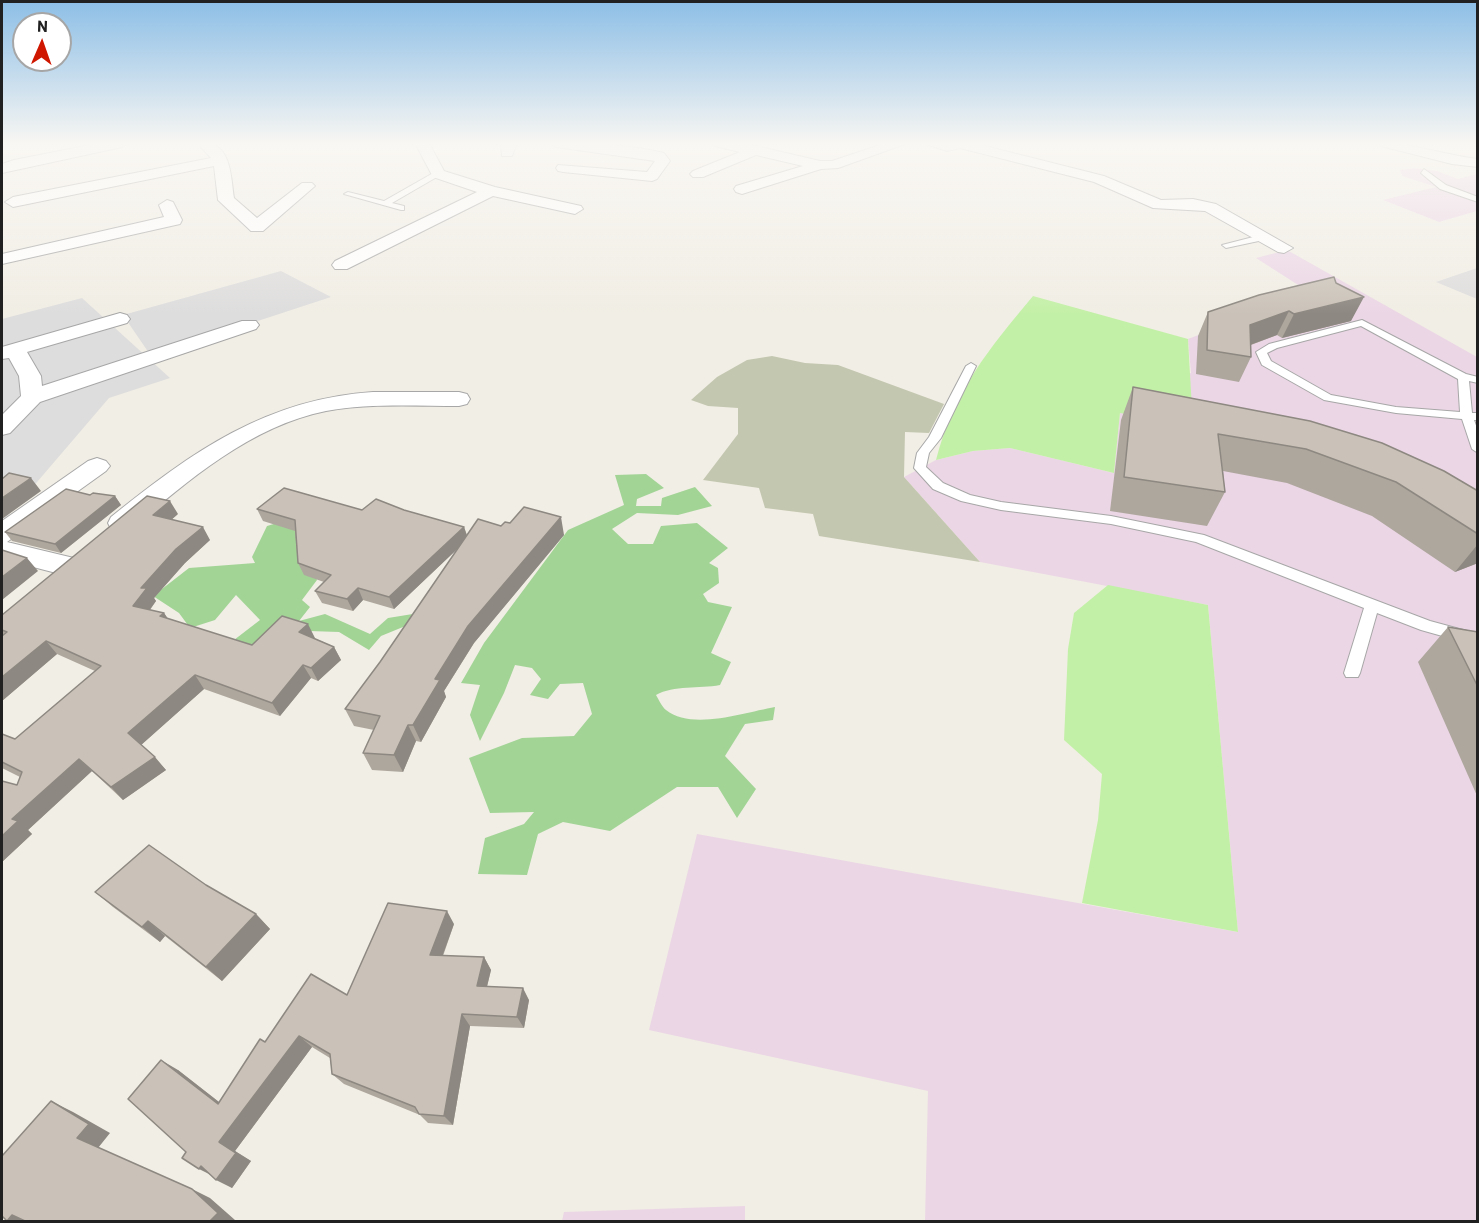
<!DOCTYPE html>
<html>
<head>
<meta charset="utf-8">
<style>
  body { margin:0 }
  #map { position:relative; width:1479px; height:1223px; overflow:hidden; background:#f1eee5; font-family:Barlow,sans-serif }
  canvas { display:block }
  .frame { position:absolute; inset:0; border:3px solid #202020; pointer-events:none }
  .north { position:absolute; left:12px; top:12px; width:60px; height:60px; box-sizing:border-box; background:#fff; border:2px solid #a6a6a6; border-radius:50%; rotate:2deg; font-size:16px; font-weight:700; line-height:24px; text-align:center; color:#202020 }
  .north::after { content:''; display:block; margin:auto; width:21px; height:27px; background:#cf1700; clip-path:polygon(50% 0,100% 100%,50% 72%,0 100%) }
</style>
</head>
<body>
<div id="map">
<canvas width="1479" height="1223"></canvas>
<div class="frame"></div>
<div class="north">N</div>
</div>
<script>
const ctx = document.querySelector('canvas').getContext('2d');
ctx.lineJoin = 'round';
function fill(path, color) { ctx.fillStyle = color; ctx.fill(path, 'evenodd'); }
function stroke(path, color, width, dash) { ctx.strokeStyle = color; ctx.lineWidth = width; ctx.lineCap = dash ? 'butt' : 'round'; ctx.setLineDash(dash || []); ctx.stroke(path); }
const residential = new Path2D(`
  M1477,268V299L1436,282Z
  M281,271L331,297L151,356L123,315Z
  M82,298L170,378L109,398L2,523V319Z`);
const industrial = new Path2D(`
  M1414,168L1437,171L1458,179L1477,174V211L1439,222L1383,200L1436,187L1402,176L1400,170Z
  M1287,250L1477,357V1221H925L928,1091L649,1030L697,834L1238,932L1208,605L980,562L904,477L936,460L973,451L1010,448L1114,473L1120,413L1191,373L1188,339L1243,318L1320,299L1256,258Z
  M745,1206V1221H562L564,1212Z`);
const construction = new Path2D(`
  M772,356L805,363L838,365L944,404L929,433L905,432L904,477L980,562L819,536L813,514L765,508L759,488L703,480L738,434V408L708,406L691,400L717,377L747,360Z`);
const grass = new Path2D(`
  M1033,296L1188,339L1193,426L1120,413L1114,473L1010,448L973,451L936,460C954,391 988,350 1033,296Z
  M1108,585L1208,605L1238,932L1082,903L1098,820L1102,774L1064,740L1068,649L1074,613Z`);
const forest = new Path2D(`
  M646,474L664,488L637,499L636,506H661L662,498L695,487L712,506L678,515L637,513L612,529L628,544H653L661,526L697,523L728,548L709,563L718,568L719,583L703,594L708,602L732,607L711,653L731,662L720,685C699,689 674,685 656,695C659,700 662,707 666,710C692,731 746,712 775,707L773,720L745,724L725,756L756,789L737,818L718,787H677L610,831L563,822L538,834L527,875L478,874L485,838L524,824L534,812L490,813L469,758L522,738L574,736L592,714L583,683L560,684L548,699L530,695L541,679L532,668L515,665L504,693L480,741L470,715L480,685L461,683L484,643L568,530L624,505L615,475Z
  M277,523L295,529L317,580L302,600L310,607L299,621L325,614L370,634L388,618L419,613L425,618L381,636L369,650L339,632L309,631L251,652L234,640L260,620L236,595L215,620L190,628L179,613L153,596L189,568L255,563L252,557L267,526Z`);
const lane = new Path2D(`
  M1424,169L1446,185L1478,197V202L1440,189L1421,173Z
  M435,172L442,174L392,203L404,206V210H401L344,194L348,192L384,201Z
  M1265,234L1269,237L1268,239L1226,248L1222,245Z
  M1362,320L1466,374L1478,377V383L1469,381L1472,413H1478V420H1474L1478,431V453L1472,449L1462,419L1396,413L1324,400L1262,365L1256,352L1269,344ZM1361,326L1458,379L1460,412L1396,407L1331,395L1271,361L1267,353L1277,348Z
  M971,363L976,366L941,438L929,453L926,467L943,483L970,495L1001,502L1111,516L1204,535L1430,621L1478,634V646L1421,630L1377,613L1360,673L1358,677H1346L1344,673L1364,608L1196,542L1111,524L1001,510L961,501L933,489L914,468L917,453L929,437L966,366Z`);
const street = new Path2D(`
  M100,143H129L122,147L2,173V164L14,160Z
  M207,143C232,146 231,180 234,198L257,218L302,183H312L315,186L263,231H251L218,200L214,166L13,207L5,202L13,197L211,158L201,147Z
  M415,143H429L444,171L495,187L581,206L583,209L575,214L493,196L347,269H335L332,265L335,261L477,192L433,177Z
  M501,143H517L512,156H502Z
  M549,143C587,143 627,144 664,153L670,161L657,179L652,181L563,172L558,171L556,168L558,165L647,172L655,161L556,147Z
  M713,143L756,146L820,161H832L886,143H908L838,168L821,169L742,194L736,192L734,189L736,186L803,166L756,155L703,177H693L690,174L693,171L740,152L715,146Z
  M923,143H973L1104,176L1161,200L1193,199L1216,204L1293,248L1284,253L1278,252L1205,211L1153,208L1094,182L960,148L947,151Z
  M1379,143C1413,143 1444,155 1478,159V167L1452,164L1381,146Z
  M167,200L173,202L182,220L180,224L2,264V254L164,217L159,205Z
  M120,313L127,315L130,319L127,323L27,352L41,376L42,386L242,321H256L259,325L256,329L40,402L10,433L2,435V415L21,396L19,376L9,358L2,359V347Z
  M373,392H459L467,394L470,399L467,404L459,406C415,406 369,403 326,411C251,426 187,481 131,529L121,532L111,529L108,523L111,517C192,452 266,399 373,392Z
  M97,458L106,461L110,466L106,471L7,542L78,559L82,566L78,573L68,576L2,559V521L88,461Z`);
const wall = new Path2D(`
  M1259,295L1351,321L1282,338L1277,335L1251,345V357L1239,382L1196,374L1198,336L1208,312Z
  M1133,387L1478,491V563L1455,572L1372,516L1287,483L1223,471L1225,492L1207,526L1110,511L1121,420Z
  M90,495L115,496L121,505L61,553L12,541L5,532Z
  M257,509L404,510L464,527L467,535L501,526L564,535L474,643L444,691L446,697L421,742L416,741L403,772L372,770L363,753L374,730L354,726L345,709L380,662L458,548L394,609L363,600L353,611L322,603L315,591L324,582L304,575L298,563L295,531L263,521Z
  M178,514L172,519L210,540L185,563L154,598L156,601L150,610L164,613L168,619L252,645L315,638H314L334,647L341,660L318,681L311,678L280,716L204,689L141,745L166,770L123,800L92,771L28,830L32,834L2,862V781L17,785L20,777L2,768V734L15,739L95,671L57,654L2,701V615Z
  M1448,627L1478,632V798L1418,662Z
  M206,885L256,914L270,929L222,981L165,936L160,942L113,907L95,892Z
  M454,924L443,956L484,957L491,970L487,987L529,1000L524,1028L470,1026L453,1125L428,1123L420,1115L344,1084L332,1074L330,1058L312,1047L235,1151L251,1161L232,1188L186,1152L178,1070L219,1102L265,1042L347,995Z`);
const shadedWall = new Path2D(`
  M1364,297L1351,321L1282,338L1294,314Z
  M1289,311L1277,335L1239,349L1250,325Z
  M31,478L41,491L2,519V498Z
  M115,496L121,505L61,553L55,544Z
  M170,501L178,514L162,528L153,515Z
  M561,517L564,535L474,643L444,691L446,697L421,742L413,725L435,679L468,626Z
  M203,527L210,540L185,563L154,598L156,601L143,619L133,606L141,588L176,549Z
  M464,527L468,539L394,609L389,597Z
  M1478,544V563L1455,572Z
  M27,558L38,571L2,600V577Z
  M358,588L363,600L353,611L347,599Z
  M164,613L173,626L160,616Z
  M308,624L315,638L307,646L299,632Z
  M46,641L57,654L2,701V677Z
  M334,647L341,660L318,681L311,668Z
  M303,665L311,678L280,716L272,703Z
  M195,675L204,689L140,746L128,733Z
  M408,725L416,741L403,772L394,755Z
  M155,757L166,770L123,800L111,787Z
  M79,759L92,771L28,830L32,834L2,862V836L12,819Z
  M447,911L454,924L438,968L430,955Z
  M256,914L270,929L222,981L206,967Z
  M148,921L165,936L160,942L142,927Z
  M484,957L491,970L484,998L477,986Z
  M523,988L529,1000L524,1028L517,1017Z
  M462,1014L470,1026L453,1125L444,1116Z
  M299,1036L312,1047L235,1151L251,1161L232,1188L216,1180L219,1142Z
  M161,1060L178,1070L233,1113L218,1104Z
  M51,1101L73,1112L110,1133L98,1148L77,1138Z
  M201,1166L215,1177L199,1169Z
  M192,1189L210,1198L235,1220L234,1221H210Z
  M12,1215L33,1221H7Z`);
const building = new Path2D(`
  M1334,277L1336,283L1364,297L1294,314L1289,311L1250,325L1251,357L1207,350L1208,312L1259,295Z
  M1133,387L1310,421L1382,443L1444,471L1478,491V534L1396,482L1306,449L1218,434L1225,492L1124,477Z
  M9,473L31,478L2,498V479Z
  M284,488L362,510L376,499L404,510L464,527L389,597L358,588L347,599L315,591L331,575L298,563L295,520L257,509Z
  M66,489L90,495L93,493L115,496L55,544L5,532Z
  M147,496L170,501L153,515L203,527L176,549L141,588H147L133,606L164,613L160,616L252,645L282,616L308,624L299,632L334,647L311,668L303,665L272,703L195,675L128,733L155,757L111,787L79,759L12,819L18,821L2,836V781L17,785L22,772L2,762V734L15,739L101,666L46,641L2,677V636L7,632L2,630V615Z
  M524,507L561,517L468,626L435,679L440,680L413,725H408L394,755L363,753L380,716L345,709L380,662L478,519L501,526L505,522L510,523Z
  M2,550L27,558L2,577Z
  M1448,627L1478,632V687Z
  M149,845L206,885L256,914L206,967L148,921L142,927L95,892Z
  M388,903L447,911L430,955L484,957L477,986L523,988L517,1017L462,1014L444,1116L419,1114L415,1107L332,1074L330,1054L299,1036L219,1142L236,1153L216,1180L201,1166L199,1169L182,1158L186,1152L128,1099L161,1060L218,1104L260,1039L265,1042L311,974L347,995Z
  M51,1101L89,1124L77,1138L192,1189L218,1213L210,1221H25L12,1215L7,1221L2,1216V1156Z`);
fill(residential, '#dedddd');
fill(industrial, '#ebd6e5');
fill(construction, '#c4c7b0');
fill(grass, '#c3f0a7');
fill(forest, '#a2d496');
stroke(lane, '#a7a7a7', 2);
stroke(street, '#a7a7a7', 2);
fill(lane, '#fff');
fill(street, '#fff');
fill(wall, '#aea79e');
fill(shadedWall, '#8d8881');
fill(building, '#cac2b8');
stroke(building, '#8d8881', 1.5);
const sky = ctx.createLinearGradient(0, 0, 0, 314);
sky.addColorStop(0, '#8cbee6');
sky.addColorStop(0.46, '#f9f7f3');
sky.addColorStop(1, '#f9f7f300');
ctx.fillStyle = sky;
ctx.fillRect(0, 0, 1479, 314);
</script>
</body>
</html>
